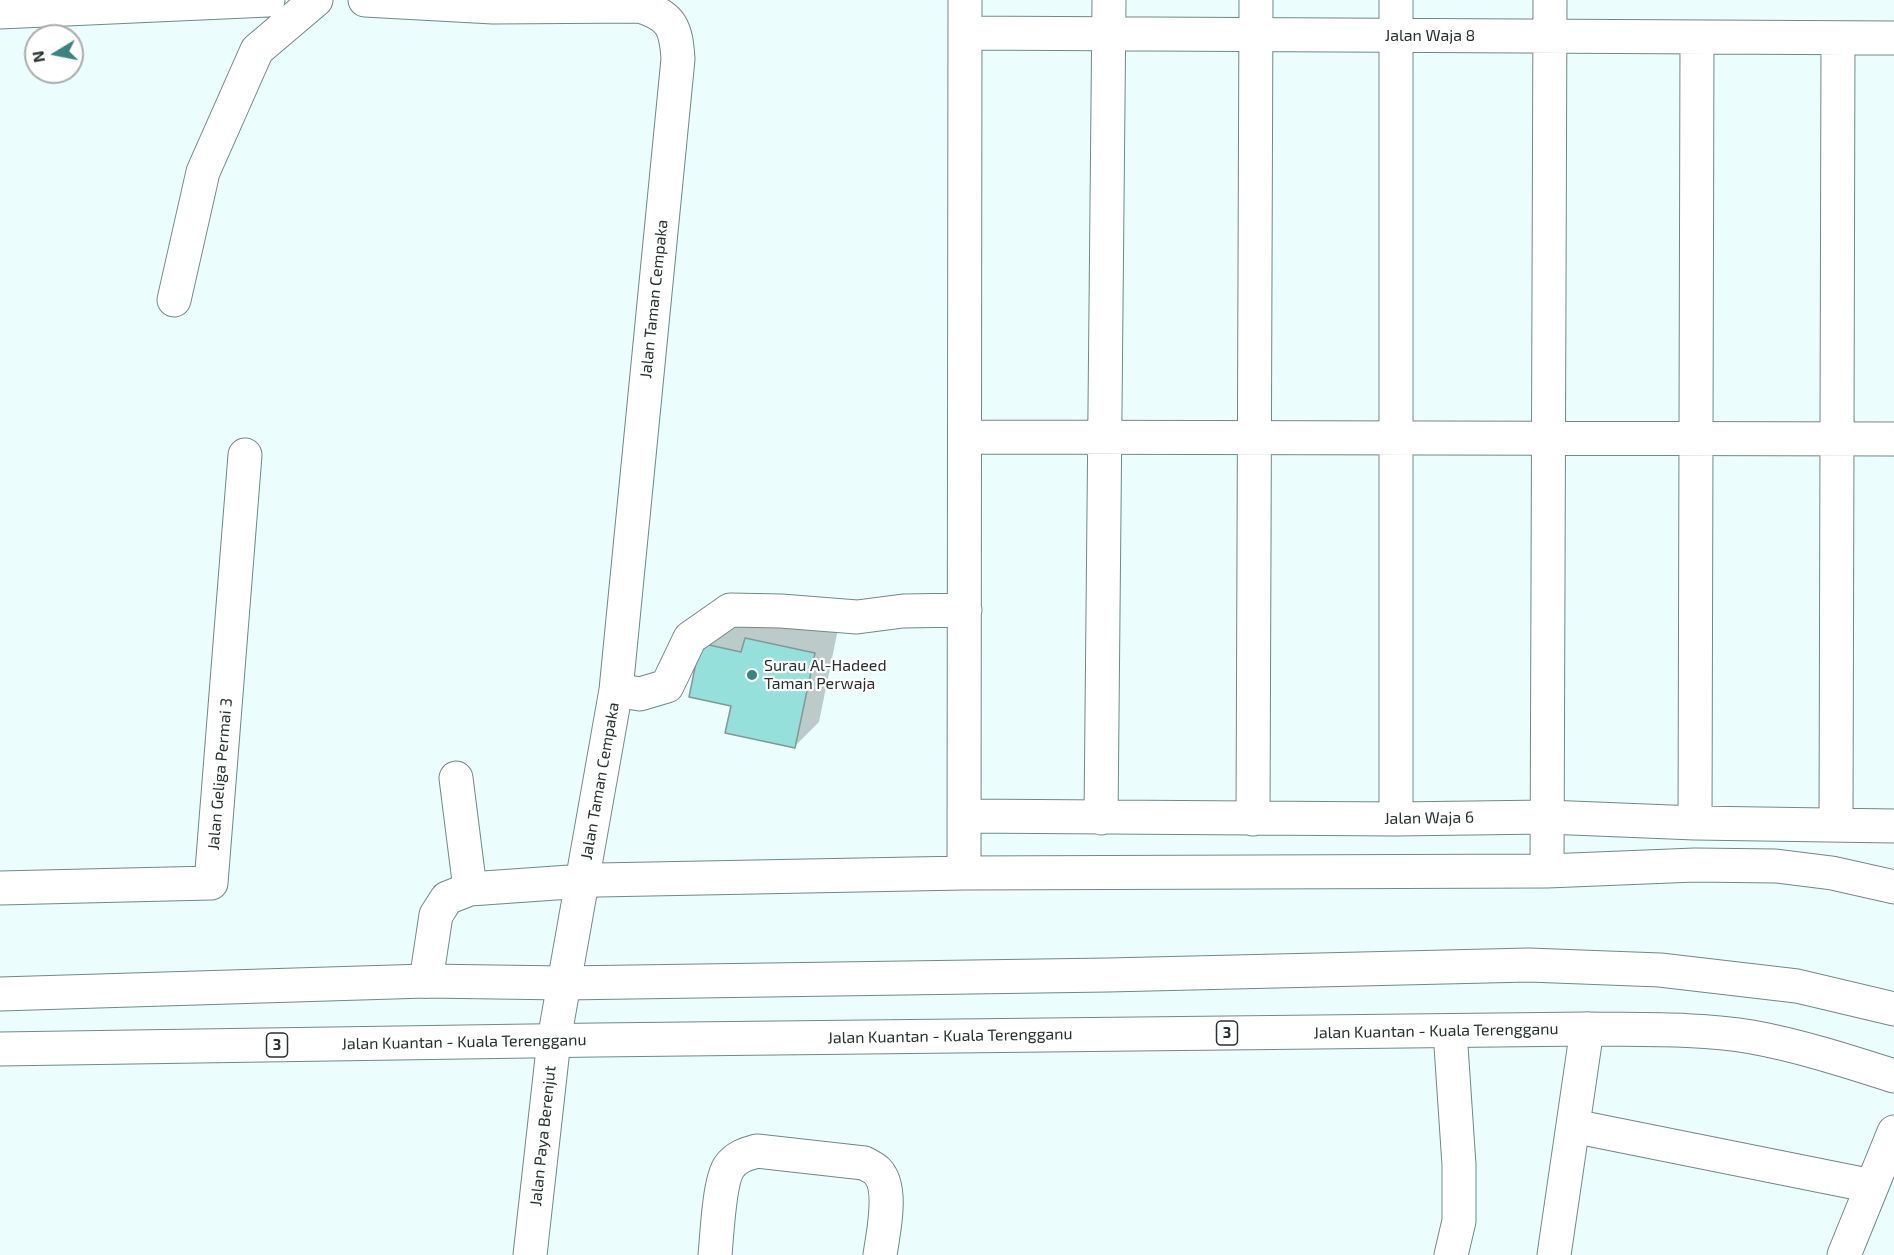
<!DOCTYPE html>
<html>
<head>
<meta charset="utf-8">
<style>
  body { margin:0 }
  #map { position:relative; width:1894px; height:1255px; overflow:hidden; background:#ebfefd; font-family:"Exo 2",sans-serif }
  canvas { display:block }
  .north { position:absolute; left:24px; top:24px; width:60px; height:60px; box-sizing:border-box; background:#fff; border:2px solid #a9adac; border-radius:50%; rotate:260deg; font-size:16px; font-weight:700; line-height:24px; text-align:center; color:#273130 }
  .north::after { content:''; display:block; margin:auto; width:21px; height:27px; background:#3b837f; clip-path:polygon(50% 0,100% 100%,50% 72%,0 100%) }
</style>
</head>
<body>
<div id="map">
<canvas width="1894" height="1255"></canvas>
<div class="north">N</div>
</div>
<script>
const ctx = document.querySelector('canvas').getContext('2d');
ctx.lineJoin = 'round';
function fill(path, color) { ctx.fillStyle = color; ctx.fill(path, 'evenodd'); }
function stroke(path, color, width, dash) { ctx.strokeStyle = color; ctx.lineWidth = width; ctx.lineCap = dash ? 'butt' : 'round'; ctx.setLineDash(dash || []); ctx.stroke(path); }
function drawText(font, color, halo, rows, align = 'center') {
  ctx.font = font + ' "Exo 2",sans-serif'; ctx.lineWidth = 4.5; ctx.setLineDash([]); ctx.textBaseline = 'middle'; ctx.strokeStyle = halo; ctx.fillStyle = color; for (const [text, x, y, turn = 0] of rows) {
    ctx.save(); ctx.translate(x, y); ctx.rotate((+turn || 0) * Math.PI / 180); ctx.textAlign = isNaN(turn) ? turn : align; if (halo) ctx.strokeText(text, 0, 0); ctx.fillText(text, 0, 0); ctx.restore();
  }
}
const shadow = new Path2D(`
  M770,615L838,629L819,722L795,746L732,704L701,644L725,620L758,627Z`);
const building = new Path2D(`
  M745,638L815,653L795,748L725,733L731,706L689,697L700,643L741,652Z`);
const minor = new Path2D(`
  M365,0L493,7L640,6C672,16 676,28 678,59L616,690L554,1040L530,1255
  M0,12L268,0
  M965,33L1894,38
  M174,300L203,172L257,50L316,0
  M965,437L1894,439
  M616,690L640,694L667,686L690,638L730,610L781,611L857,617L903,611L965,610
  M456,778L470,889
  M964,816L1396,819L1547,817L1695,823L1894,826
  M1101,818L1109,0
  M1253,819L1256,0
  M1396,819V0
  M1695,823L1697,37
  M1836,825L1838,38
  M1547,871L1550,0
  M964,873L965,0
  M0,888L211,883L245,455
  M426,981L436,915L447,898L470,889L598,880L964,873L1547,871L1695,865L1776,866L1832,873L1894,887
  M1450,1031L1459,1165V1221L1451,1255
  M1573,1126L1872,1186
  M715,1255C717,1235 719,1182 729,1167C736,1157 746,1154 757,1151L864,1163C868,1165 874,1168 877,1171C894,1188 883,1233 880,1255
  M1554,1255L1587,1029
  M1844,1255L1894,1132`);
const highway = new Path2D(`
  M0,994L426,981L564,983L1108,975L1529,965L1660,970L1797,986L1894,1009
  M0,1049L596,1040L1587,1029C1642,1030 1698,1028 1752,1037C1801,1046 1847,1061 1894,1076`);
const markers = [
  [752,675,6,"#3b837f"]
];
const shields = [
  [1227,1033,21],
  [277,1045,21]
];
const shieldNames = [
  ["3",1227,1033],
  ["3",277,1045]
];
const streetNames = [
  ["Jalan Waja 8",1430,36],
  ["Jalan Taman Cempaka",654,299,-84],
  ["Jalan Geliga Permai 3",220,774,-85],
  ["Jalan Taman Cempaka",600,781,-80],
  ["Jalan Waja 6",1429,818,-1],
  ["Jalan Kuantan - Kuala Terengganu",1436,1031,-1],
  ["Jalan Kuantan - Kuala Terengganu",950,1036,-1],
  ["Jalan Kuantan - Kuala Terengganu",464,1042,-1],
  ["Jalan Paya Berenjut",543,1136,-84]
];
const poiNames = [
  ["Surau Al-Hadeed",764,666],
  ["Taman Perwaja",764,684]
];
fill(shadow, '#0003');
fill(building, '#95e0db');
stroke(building, '#819897', 1.5);
stroke(minor, '#728886', 35);
stroke(highway, '#728886', 35);
stroke(minor, '#fff', 33);
stroke(highway, '#fff', 33);
for (const [x, y, r, color] of markers) { const dot = new Path2D(); dot.arc(x, y, r, 0, 2 * Math.PI); ctx.fillStyle = color; ctx.fill(dot); stroke(dot, '#fff', 2); }
for (const [x, y, w] of shields) { const box = new Path2D(); box.roundRect(x - w / 2, y - 12, w, 24, 4.5); ctx.fillStyle = '#fff'; ctx.fill(box); stroke(box, '#273130', 1.5); }
drawText('bold 15px', '#273130', null, shieldNames);
drawText('16px', '#273130', '#fff', streetNames);
drawText('16px', '#273130', '#fff', poiNames, 'left');
</script>
</body>
</html>
